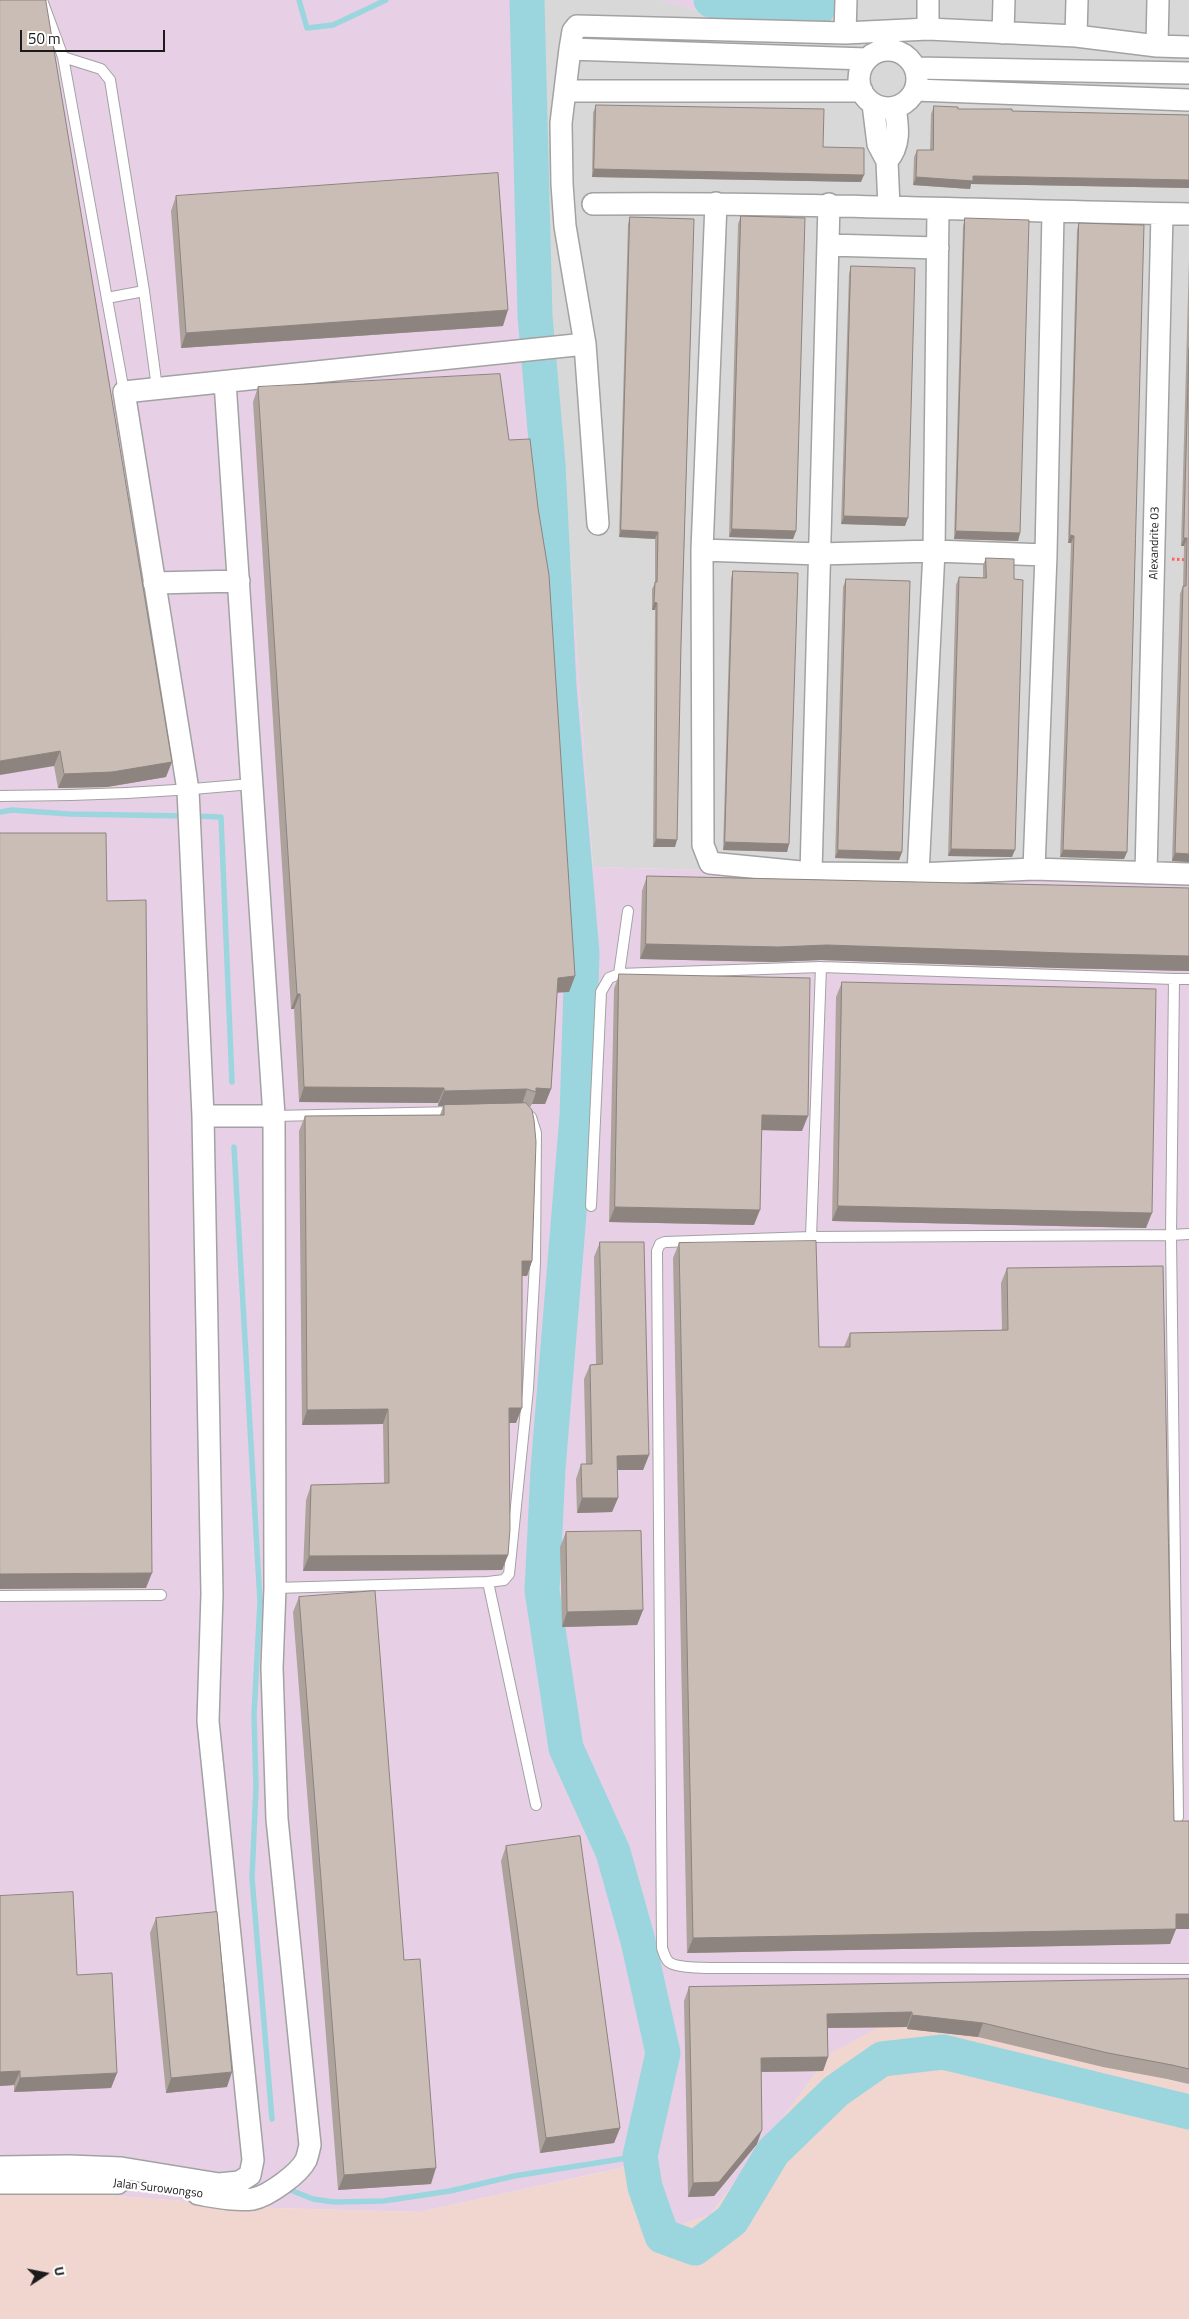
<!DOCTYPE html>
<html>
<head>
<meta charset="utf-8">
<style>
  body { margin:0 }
  #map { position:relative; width:1189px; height:2319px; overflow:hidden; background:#eee7df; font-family:"Titillium Web",sans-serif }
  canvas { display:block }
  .north { position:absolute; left:20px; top:2249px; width:50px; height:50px; -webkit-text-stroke:4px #fff; paint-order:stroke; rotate:79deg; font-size:14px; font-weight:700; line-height:20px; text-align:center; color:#1b1b1b }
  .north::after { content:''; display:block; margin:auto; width:18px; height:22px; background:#1b1b1b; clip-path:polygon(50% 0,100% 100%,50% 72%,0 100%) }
  .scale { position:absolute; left:20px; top:30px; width:145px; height:22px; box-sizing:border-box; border:2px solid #1b1b1b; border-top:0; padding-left:6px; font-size:15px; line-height:18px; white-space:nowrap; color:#1b1b1b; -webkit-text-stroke:4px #fff; paint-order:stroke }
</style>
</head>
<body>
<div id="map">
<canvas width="1189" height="2319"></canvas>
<div class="north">U</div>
<div class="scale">50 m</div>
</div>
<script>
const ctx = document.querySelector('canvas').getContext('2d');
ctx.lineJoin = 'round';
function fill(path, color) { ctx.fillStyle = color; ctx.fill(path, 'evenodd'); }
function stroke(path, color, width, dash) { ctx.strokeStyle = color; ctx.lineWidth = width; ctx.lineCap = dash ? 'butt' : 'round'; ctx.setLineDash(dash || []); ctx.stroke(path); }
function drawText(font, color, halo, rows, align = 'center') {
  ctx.font = font + ' "Titillium Web",sans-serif'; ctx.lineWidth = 4.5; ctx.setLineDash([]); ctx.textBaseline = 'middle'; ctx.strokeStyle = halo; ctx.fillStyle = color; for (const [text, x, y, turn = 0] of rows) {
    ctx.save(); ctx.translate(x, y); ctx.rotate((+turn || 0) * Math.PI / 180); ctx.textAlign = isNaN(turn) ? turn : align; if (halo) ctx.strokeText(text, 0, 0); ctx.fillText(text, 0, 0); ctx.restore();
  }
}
const residential = new Path2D(`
  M534,0H660L736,21L806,26L824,0H1189V883L593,867L531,44Z`);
const industrial = new Path2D(`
  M0,0H534L531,44L593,867L1189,883V2085L984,2030L831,2053L710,2215L662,2231L648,2162L419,2212L274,2208L0,2187Z
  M660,0H824L807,26L736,21Z`);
const military = new Path2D(`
  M886,2023L984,2030L1189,2085V2319H0V2187L274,2208L419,2212L649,2162L662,2231L710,2215L831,2053Z`);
const stream = new Path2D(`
  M299,0L307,28L333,25L386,0
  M0,812L12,810L70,814L185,816
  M194,816L221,817L232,1082
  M234,1147L260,1602L254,1715L256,1787L252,1878L272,2119
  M288,2189L313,2199L334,2202L383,2201L450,2191L514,2176L640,2156`);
const river = new Path2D(`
  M527,0L535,316L548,464L559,687L582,953L577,1116L548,1469L542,1590L566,1748L613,1852L638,1941L663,2053L640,2156L645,2187L662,2236L695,2248L732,2220L773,2152L836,2091L882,2059L943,2052L1189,2112
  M711,0L759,10L818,8L816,0`);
const path = new Path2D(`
  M1172,559L1189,560`);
const lane = new Path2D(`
  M42,0L63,57L124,392
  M63,57L101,69L110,80L144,291L157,388
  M107,298L144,291
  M0,796C84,796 169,792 252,784
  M619,974L628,911
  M1174,979H1189
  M274,1116L454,1112
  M591,1206L601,992L609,978L619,974L821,967L1174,979L1171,1235L1189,1234
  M811,1237L821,967
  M488,1582L536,1805
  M275,1588L488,1582L504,1580L509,1574L528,1389L535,1263L536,1133L531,1117
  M0,1596L161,1595
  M1178,1817L1171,1235L811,1237L665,1242L660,1244L657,1251L662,1948C664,1953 665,1959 669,1962C676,1969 720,1968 732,1968L1189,1969`);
const street = new Path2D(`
  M928,29V0
  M845,33L846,0
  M1003,33L1004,0
  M1076,36L1077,0
  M1157,46L1189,47
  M570,49L866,59
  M859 79a29 29 0 1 1 58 0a29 29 0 1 1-58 0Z
  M915,68L1189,73
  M915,90L1189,100
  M565,91H862
  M873,104L878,144L887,161L889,207
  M887,161C901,145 898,127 895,107
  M716,203L702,550L703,845L710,863L811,873L918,874L1034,869L1189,874
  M593,204C792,202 990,211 1189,214
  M828,245L938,248
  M598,524L585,344L565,226L562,184L561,123L570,49L573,31L577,26L845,33L928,29L1076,36L1157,46L1158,0
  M702,550L819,554L934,551L1046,555
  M154,583L239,581
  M1034,869L1046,555L1053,213
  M811,873L829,204
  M1146,873L1162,214
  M918,874L934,551L938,210
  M203,1116H274
  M0,2167L69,2166L121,2168L219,2184L239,2182L250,2175L253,2160L208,1721L212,1594L203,1116L188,790L124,392L585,344
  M0,2183H118
  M198,2194C216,2197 234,2201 253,2199C268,2196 299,2174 306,2160C308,2155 309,2149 310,2145L277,1819L272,1668L275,1588L274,1116L225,382`);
const wall = new Path2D(`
  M0,0L166,777L107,787L58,788L54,766Z
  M596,105L823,147L861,182L592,177L593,113Z
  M934,106L958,109L1012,111L1189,115V188L971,184L970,189L913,185L914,157L917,150H930L931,114Z
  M176,196L503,326L181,348L171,211Z
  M741,216L796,531L793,539L729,537L738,224Z
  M630,217L694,219L675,847H653L655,610H652V589L655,583V539L619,537L628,224Z
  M965,218L1020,533L1018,541L954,539L963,226Z
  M1079,223L1127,852L1124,859L1060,857L1071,543H1068L1077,230Z
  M1189,259V862L1172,861L1180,594L1183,586L1184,546H1181Z
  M851,266L905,526L841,524L849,274Z
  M258,387L509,440L575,976L569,992H557L551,1089L545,1104H532L530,1107L529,1106L532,1261L527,1276H522L516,1423H509L508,1555L502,1570L303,1571L306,1500L311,1485L384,1483L383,1424L302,1425L299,1131L305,1116L440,1115L443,1106H438V1103L299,1102L294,1009H291L253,402Z
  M986,558L1012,857L948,856L956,585L959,577L983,578V565Z
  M733,571L789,844L787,852L723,850L731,579Z
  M846,579L902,852L899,860L835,858L843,587Z
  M647,876L1189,888V971L1059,968L821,960L773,962L640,959L642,891Z
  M619,974L802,1131L761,1130L754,1225L609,1222L614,989Z
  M842,982L1146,1228L832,1221L836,997Z
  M600,1242L649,1455L643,1470H617L618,1498L612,1512L577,1513L576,1479L581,1464H586L584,1379L590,1365L596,1364L594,1257Z
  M679,1243L819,1347H844L850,1333L1002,1330L1001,1283L1007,1268L1176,1929L1170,1944L687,1953L673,1258Z
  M566,1532L643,1610L637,1625L562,1627L560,1547Z
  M299,1597L404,1960L431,2184L338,2190L293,1612Z
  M506,1846L620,2128L614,2143L540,2153L501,1861Z
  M0,1896L77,1975L117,2073L111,2088L14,2092V2085L0,2086Z
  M156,1918L227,2087L166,2093L150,1933Z
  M1189,1979V2084L1167,2079L1103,2067L978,2037L907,2029V2027L828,2028V2057L823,2071L761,2072L757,2144L714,2196L688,2197L684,2001L689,1987Z`);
const shadedWall = new Path2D(`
  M594,169L864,175L861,182L592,177Z
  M973,176L1189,180V188L971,184L970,189L913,185L916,177Z
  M508,310L503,326L181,348L186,333Z
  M844,516L908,518L905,526L841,524Z
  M732,529L796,531L793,539L729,537Z
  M621,530L658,532L655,539L619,537Z
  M956,531L1020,533L1018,541L954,539Z
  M1070,535L1074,536L1071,543H1068Z
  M1184,538H1187L1184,546H1181Z
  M654,602L657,603L655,610H652Z
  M60,751L54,766L0,775V761Z
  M172,762L166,777L107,787L58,788L64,774Z
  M656,839L677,840L675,847H653Z
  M725,842L789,844L787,852L723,850Z
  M951,849L1015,850L1012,857L948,856Z
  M838,850L902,852L899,860L835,858Z
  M1063,850L1127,852L1124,859L1060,857Z
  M1175,853L1189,854V862L1172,861Z
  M646,944L827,945L1189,956V971L1059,968L821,960L773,962L640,959Z
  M575,976L569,992L553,993L558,978Z
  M297,994H300L294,1009H291Z
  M304,1087L444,1088L438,1103L299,1102Z
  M536,1088L551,1089L545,1104H532L536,1092Z
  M527,1089L522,1104L438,1106L444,1091Z
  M762,1115L808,1116L802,1131L756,1130Z
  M838,1206L1152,1213L1146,1228L832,1221Z
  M615,1207L760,1210L754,1225L609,1222Z
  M522,1261H532L527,1276H516Z
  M509,1408H522L516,1423H504Z
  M388,1409L383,1424L302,1425L307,1410Z
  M649,1455L643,1470H612L617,1456Z
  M582,1498H618L612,1512L577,1513Z
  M508,1555L502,1570L303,1571L309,1556Z
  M152,1573L146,1588L0,1589V1574Z
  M643,1610L637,1625L562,1627L567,1612Z
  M1176,1914H1189V1929H1176L1170,1944L687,1953L693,1938Z
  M912,2012L907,2027L822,2028L827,2014Z
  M912,2015L983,2023L978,2037L907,2029Z
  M828,2057L823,2071L755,2072L761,2058Z
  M20,2071L14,2085L0,2086V2072Z
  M232,2072L227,2087L166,2093L171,2078Z
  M117,2073L111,2088L14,2092L20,2078Z
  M620,2128L614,2143L540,2153L546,2138Z
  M762,2130L757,2144L714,2196L688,2197L693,2183Z
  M436,2168L431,2184L338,2190L344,2175Z`);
const building = new Path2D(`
  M0,0H46V2L172,762L112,772L64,774L60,751L0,761Z
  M596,105L824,109L823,147L864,148V175L594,169Z
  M934,106L958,107V109H1012V111L1189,115V180L973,176V181L916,177L917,150H933Z
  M498,173L508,310L186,333L176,196Z
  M741,216L805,218L796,531L732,529Z
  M630,217L694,219L681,644L677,840L656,839L657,603L654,602L655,582H657L658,532L621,530Z
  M965,218L1029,220L1020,533L956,531Z
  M1079,223L1144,225L1127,852L1063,850L1074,536L1070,535Z
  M851,266L915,268L908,518L844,516Z
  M1189,348V854L1175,853L1183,586H1186L1187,538H1184Z
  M500,374L509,440L530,439L538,508L549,575L575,976L558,978L551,1089L536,1088V1092L527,1089L444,1091V1088L304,1087L300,994H297L258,387Z
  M986,558L1014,559V579L1023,580L1015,850L951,849L959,577L986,578Z
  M733,571L798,573L789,844L725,842Z
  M846,579L910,581L902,852L838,850Z
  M0,833H106L107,901L146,900L152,1573L0,1574Z
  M647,876L1189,888V956L1065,953L827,945L778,947L646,944Z
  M619,974L810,978L808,1116L762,1115L760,1210L615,1207Z
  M842,982L1156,989L1152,1213L838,1206Z
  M526,1103L532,1110L534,1120L536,1142L532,1261H522V1408H509L510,1529L508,1555L309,1556L311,1485L389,1483L388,1409L307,1410L305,1116L444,1115V1105Z
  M816,1241L819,1347H850V1333L1008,1330L1007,1268L1163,1266L1174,1821H1189V1914H1176V1929L693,1938L679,1243Z
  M600,1242H644L649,1455L617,1456L618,1498H582L581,1464H592L590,1365L602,1364Z
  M641,1531L643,1610L567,1612L566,1532Z
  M375,1591L404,1960L420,1959L436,2168L344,2175L299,1597Z
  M580,1836L620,2128L546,2138L506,1846Z
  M73,1892L77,1975L112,1973L117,2073L20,2078V2071L0,2072V1896Z
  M217,1912L232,2072L171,2078L156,1918Z
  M1189,1979V2069L1172,2065L1108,2053L983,2023L912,2015V2012L827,2014L828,2057L761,2058L762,2130L719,2182L693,2183L689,1987Z`);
const streetNames = [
  ["Alexandrite 03",1155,543,-89],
  ["Jalan Surowongso",158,2189,7]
];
fill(residential, '#d9d8d8');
fill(industrial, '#e7d0e5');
fill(military, '#f1d6d0');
stroke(stream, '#9bd6df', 5.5);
stroke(river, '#9bd6df', 35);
stroke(lane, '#a2a2a2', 12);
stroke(street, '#a2a2a2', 24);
stroke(path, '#ff615f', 3, [2.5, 2.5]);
stroke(lane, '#fff', 10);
stroke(street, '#fff', 21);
fill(wall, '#ada39c');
fill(shadedWall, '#8d847f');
fill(building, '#c9bdb5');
stroke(building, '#8d847f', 1);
drawText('12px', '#1b1b1b', '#fff', streetNames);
</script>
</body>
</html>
